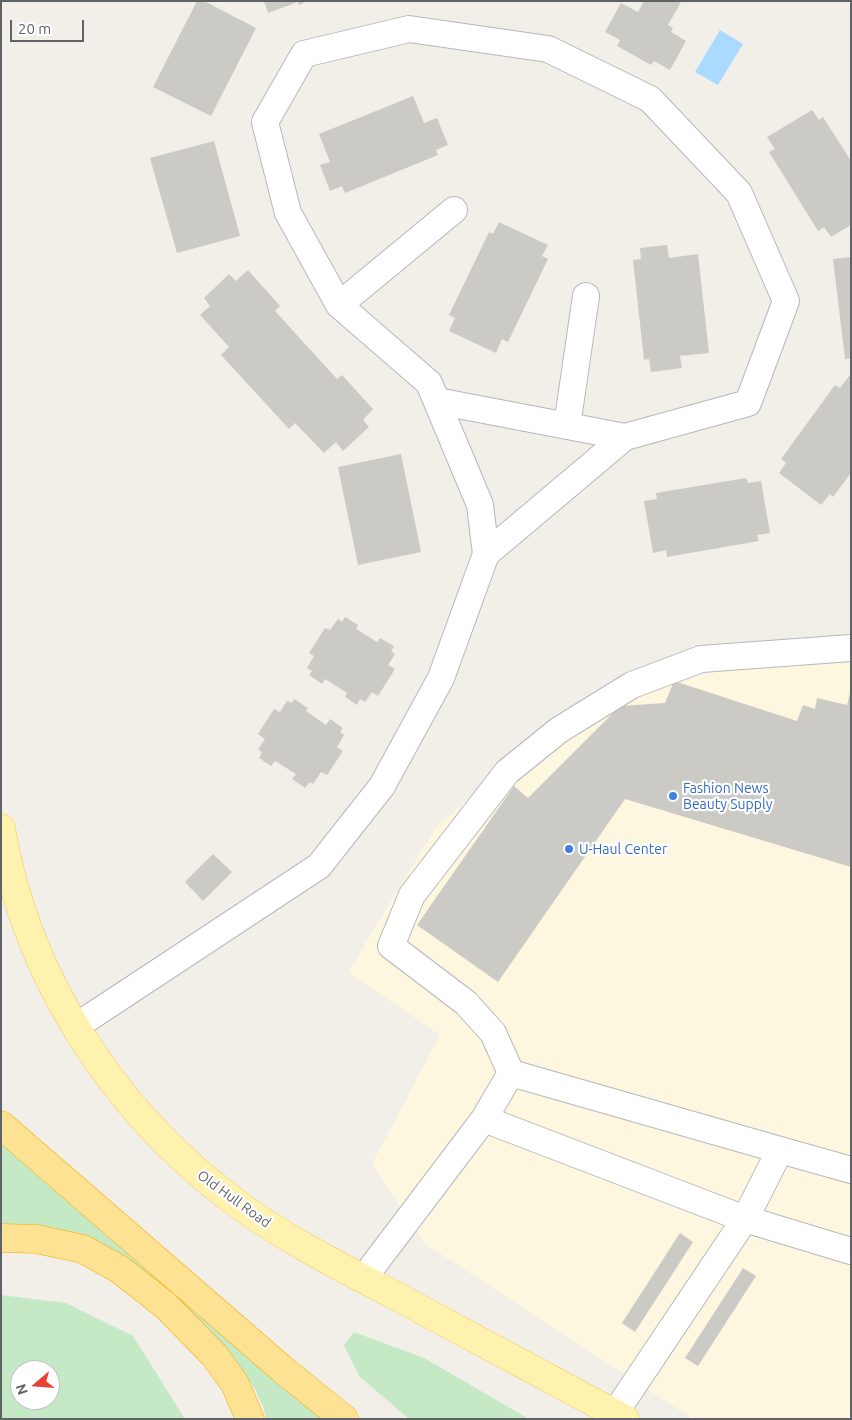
<!DOCTYPE html>
<html>
<head>
<meta charset="utf-8">
<style>
  body { margin:0 }
  #map { position:relative; width:852px; height:1420px; overflow:hidden; background:#f1efe8; font-family:Ubuntu,sans-serif }
  canvas { display:block }
  .frame { position:absolute; inset:0; border:2px solid #5f6368; pointer-events:none }
  .north { position:absolute; left:10px; top:1360px; width:50px; height:50px; box-sizing:border-box; background:#fff; border:1px solid #bfc1c3; border-radius:50%; rotate:252deg; font-size:14px; font-weight:700; line-height:20px; text-align:center; color:#5f6368 }
  .north::after { content:''; display:block; margin:auto; width:18px; height:22px; background:#ea4335; clip-path:polygon(50% 0,100% 100%,50% 72%,0 100%) }
  .scale { position:absolute; left:10px; top:20px; width:74px; height:22px; box-sizing:border-box; border:2px solid #5f6368; border-top:0; padding-left:6px; font-size:15px; line-height:18px; white-space:nowrap; color:#5f6368; -webkit-text-stroke:4px #fff; paint-order:stroke }
</style>
</head>
<body>
<div id="map">
<canvas width="852" height="1420"></canvas>
<div class="frame"></div>
<div class="north">N</div>
<div class="scale">20 m</div>
</div>
<script>
const ctx = document.querySelector('canvas').getContext('2d');
ctx.lineJoin = 'round';
function fill(path, color) { ctx.fillStyle = color; ctx.fill(path, 'evenodd'); }
function stroke(path, color, width, dash) { ctx.strokeStyle = color; ctx.lineWidth = width; ctx.lineCap = dash ? 'butt' : 'round'; ctx.setLineDash(dash || []); ctx.stroke(path); }
function drawText(font, color, halo, rows, align = 'center') {
  ctx.font = font + ' Ubuntu,sans-serif'; ctx.lineWidth = 4.5; ctx.setLineDash([]); ctx.textBaseline = 'middle'; ctx.strokeStyle = halo; ctx.fillStyle = color; for (const [text, x, y, turn = 0] of rows) {
    ctx.save(); ctx.translate(x, y); ctx.rotate((+turn || 0) * Math.PI / 180); ctx.textAlign = isNaN(turn) ? turn : align; if (halo) ctx.strokeText(text, 0, 0); ctx.fillText(text, 0, 0); ctx.restore();
  }
}
const commercial = new Path2D(`
  M851,632V1419H693L424,1243L372,1164L440,1035L348,972L435,829L562,715Z`);
const green = new Path2D(`
  M1,1138L326,1419H266L264,1409L255,1389L237,1363L214,1339L150,1281L1,1229Z
  M1,1295L66,1303L133,1336L185,1419H1ZM20,1370H50V1400H20Z
  M354,1332L424,1358L529,1419H409L359,1376L344,1345Z`);
const water = new Path2D(`
  M720,30L743,44L718,85L695,72Z`);
const building = new Path2D(`
  M197,1H204L256,28L211,116L153,87Z
  M264,1H307L299,5L298,2L268,13Z
  M644,1L681,2L668,25L673,28L671,32L686,41L670,70L654,61L651,65L617,46L620,40L605,32L621,3L638,12Z
  M413,96L424,123L437,118L448,145L436,150L438,155L345,193L342,186L330,191L320,165L330,162L319,134Z
  M812,110L819,120L823,117L851,161V225L831,237L824,227L818,231L769,152L775,149L767,137Z
  M214,141L240,236L177,253L150,158Z
  M499,222L548,245L542,256L548,259L508,342L502,339L496,353L449,331L455,318L449,315L489,232L493,234Z
  M667,245L669,258L698,254L709,353L680,356L682,368L651,372L649,359L644,360L633,260L641,259L640,248Z
  M851,257V358L845,359L833,259Z
  M248,270L280,306L275,311L337,379L342,375L373,409L363,420L369,427L343,451L336,442L324,453L295,423L289,429L221,355L229,347L200,315L210,306L204,298L229,274L236,281Z
  M849,376L851,377V473L833,497L830,494L821,505L779,473L786,463L781,459L835,385L840,388Z
  M401,454L421,552L358,565L338,467Z
  M746,478L748,483L761,481L770,533L757,535L759,541L667,557L666,550L653,553L644,501L657,499L656,493Z
  M345,617L358,625L356,629L377,642L380,638L394,646L391,651L395,654L388,665L395,669L378,696L372,692L365,702L360,699L357,705L345,697L347,693L325,679L322,684L309,675L312,671L307,668L314,656L309,653L325,628L330,630L338,619L342,622Z
  M674,681L797,721L803,705L815,709L817,698L847,705L851,688V867L625,799L498,982L417,925L514,786L528,798L620,706L665,703Z
  M294,699L308,708L306,711L326,725L330,719L343,728L340,732L344,735L337,747L343,751L327,775L321,772L313,784L310,782L305,788L292,779L296,774L275,761L271,766L259,758L262,752L258,749L265,739L258,734L274,709L280,712L287,701L292,703Z
  M213,854L232,872L203,901L185,882Z
  M680,1233L693,1242L635,1332L622,1323Z
  M743,1268L756,1276L698,1366L685,1358Z`);
const minor = new Path2D(`
  M339,305L454,210
  M437,401L625,437
  M567,426L586,296
  M75,1027L319,866L382,786L441,678L486,554L625,437L748,403L786,301L739,193L650,99L548,49L409,29L304,54L265,122L288,213L339,305L429,383L480,505L486,554
  M484,1119L745,1219L780,1150L851,1170
  M780,1150L511,1073L493,1033L466,1003L391,946L412,895L507,772L559,730L632,685L701,659L851,648
  M363,1279L484,1119L511,1073
  M615,1413L745,1219L851,1251`);
const major = new Path2D(`
  M1,828C26,976 112,1109 231,1199C281,1237 339,1266 394,1295C471,1336 548,1378 625,1419`);
const highway = new Path2D(`
  M1,1125L281,1368L344,1419
  M1,1238L36,1239L83,1249L119,1269L165,1305L214,1355L235,1384L250,1419`);
const markers = [
  [673,796,5,"#3f7fe0"],
  [569,849,5,"#3f7fe0"]
];
const shopNames = [
  ["Fashion News",683,788],
  ["Beauty Supply",683,804],
  ["U-Haul Center",579,849]
];
const streetNames = [
  ["Old Hull Road",234,1199,36]
];
fill(commercial, '#fef7e0');
fill(green, '#c5e8c5');
fill(water, '#aadaff');
fill(building, '#cccac5');
stroke(minor, '#b5b8bc', 28);
stroke(major, '#f2c960', 29);
stroke(highway, '#f9ab00', 29);
stroke(minor, '#fff', 26);
stroke(major, '#fff2af', 28);
stroke(highway, '#fde293', 28);
for (const [x, y, r, color] of markers) { const dot = new Path2D(); dot.arc(x, y, r, 0, 2 * Math.PI); ctx.fillStyle = color; ctx.fill(dot); stroke(dot, '#fff', 2); }
drawText('14px', '#366cbe', '#fff', shopNames, 'left');
drawText('14px', '#5f6368', '#fff', streetNames);
</script>
</body>
</html>
